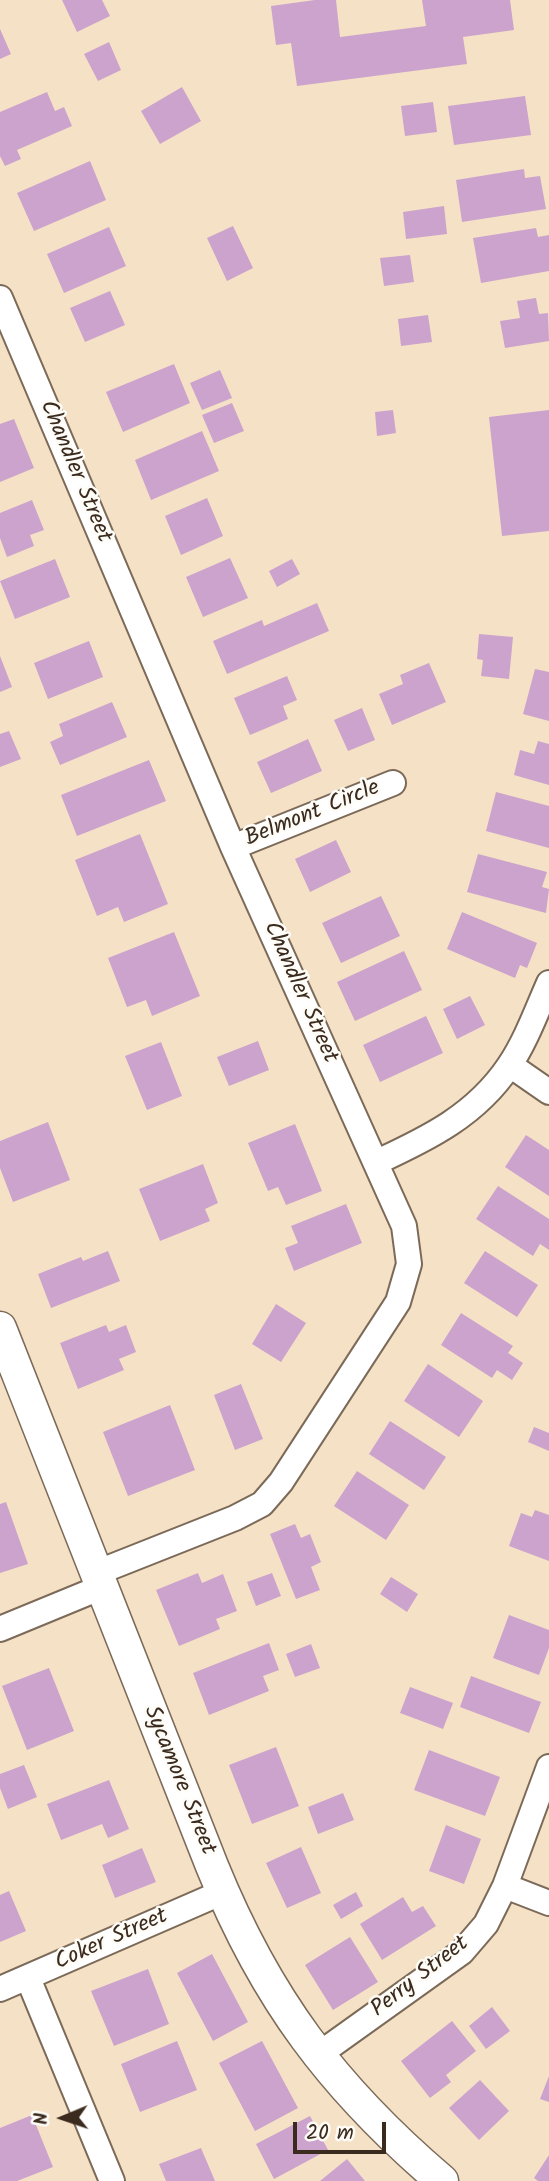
<!DOCTYPE html>
<html>
<head>
<meta charset="utf-8">
<style>
  body { margin:0 }
  #map { position:relative; width:549px; height:2181px; overflow:hidden; background:#f5e1c6; font-family:Kalam,sans-serif }
  canvas { display:block }
  .north { position:absolute; left:28px; top:2083px; width:70px; height:70px; -webkit-text-stroke:5px #fdfcf7; paint-order:stroke; rotate:268deg; font-size:19px; font-weight:700; line-height:28px; text-align:center; color:#3b2a1e }
  .north::after { content:''; display:block; margin:auto; width:24px; height:32px; background:#3b2a1e; clip-path:polygon(50% 0,100% 100%,50% 72%,0 100%) }
  .scale { position:absolute; left:293px; top:2122px; width:93px; height:32px; box-sizing:border-box; border:4px solid #3b2a1e; border-top:0; padding-left:9px; font-size:21px; line-height:24px; white-space:nowrap; color:#3b2a1e; -webkit-text-stroke:5px #fdfcf7; paint-order:stroke }
</style>
</head>
<body>
<div id="map">
<canvas width="549" height="2181"></canvas>
<div class="north">N</div>
<div class="scale">20 m</div>
</div>
<script>
const ctx = document.querySelector('canvas').getContext('2d');
ctx.lineJoin = 'round';
function fill(path, color) { ctx.fillStyle = color; ctx.fill(path, 'evenodd'); }
function stroke(path, color, width, dash) { ctx.strokeStyle = color; ctx.lineWidth = width; ctx.lineCap = dash ? 'butt' : 'round'; ctx.setLineDash(dash || []); ctx.stroke(path); }
function drawText(font, color, halo, rows, align = 'center') {
  ctx.font = font + ' Kalam,sans-serif'; ctx.lineWidth = 5; ctx.setLineDash([]); ctx.textBaseline = 'middle'; ctx.strokeStyle = halo; ctx.fillStyle = color; for (const [text, x, y, turn = 0] of rows) {
    ctx.save(); ctx.translate(x, y); ctx.rotate((+turn || 0) * Math.PI / 180); ctx.textAlign = isNaN(turn) ? turn : align; if (halo) ctx.strokeText(text, 0, 0); ctx.fillText(text, 0, 0); ctx.restore();
  }
}
const building = new Path2D(`
  M62,0H102L110,16L77,32Z
  M315,0H336L340,37L426,26L422,0H510L514,30L463,37L467,64L297,86L291,43L276,45L271,6Z
  M0,29L11,54L0,59Z
  M109,42L121,70L98,81L84,54Z
  M182,87L201,121L160,144L141,111Z
  M47,92L55,111L64,107L72,126L17,150L21,159L5,166L0,156V112Z
  M525,96L531,135L454,145L448,106Z
  M433,102L437,132L405,136L401,106Z
  M90,161L106,200L34,231L17,193Z
  M524,169L525,178L540,176L546,209L462,222L456,180Z
  M444,206L447,234L406,239L403,212Z
  M233,226L253,268L227,281L207,238Z
  M109,227L126,266L64,293L47,254Z
  M536,228L538,237L549,235V271L481,283L473,238Z
  M410,255L414,282L384,286L380,258Z
  M110,291L125,325L85,342L70,308Z
  M536,298L539,314L548,313L549,341L505,348L500,321L520,318L517,301Z
  M428,315L432,342L401,346L398,319Z
  M174,364L190,403L123,432L106,392Z
  M220,370L232,398L202,410L190,383Z
  M232,403L244,431L214,443L202,415Z
  M393,410L396,433L377,436L375,412Z
  M549,410V531L502,536L489,417Z
  M14,419L34,468L0,482V424Z
  M202,431L219,471L151,500L135,460Z
  M207,498L223,536L181,555L165,516Z
  M32,500L44,530L30,535L34,546L7,557L0,538V513Z
  M230,558L248,598L203,617L186,577Z
  M55,559L70,597L15,619L0,581Z
  M292,559L300,574L277,587L269,571Z
  M317,603L329,631L227,674L213,641L262,620L264,626Z
  M479,634L513,637L509,679L481,676L483,660L477,659Z
  M89,641L103,677L48,699L34,663Z
  M0,656L12,687L0,692Z
  M429,663L446,702L392,725L379,694L403,684L400,675Z
  M535,669L549,672V721L523,714Z
  M287,676L297,700L283,706L288,719L250,735L234,698Z
  M112,702L127,737L60,765L50,742L63,736L59,724Z
  M362,708L375,740L348,751L334,720Z
  M9,731L21,759L0,767V734Z
  M308,739L322,771L271,793L257,762Z
  M538,741L549,744V785L514,775L520,750L534,754Z
  M149,760L166,801L77,836L61,795Z
  M496,792L549,806V848L486,831Z
  M140,834L168,904L124,922L118,907L97,916L75,860Z
  M336,840L351,872L310,892L295,859Z
  M478,854L547,872L542,887L549,889L546,913L467,892Z
  M381,896L400,936L341,963L322,923Z
  M462,912L537,943L527,968L520,965L515,978L447,949Z
  M174,932L200,996L152,1016L146,1000L127,1007L108,958Z
  M404,951L422,990L355,1021L337,982Z
  M470,996L485,1025L457,1039L443,1009Z
  M426,1016L443,1053L380,1082L363,1045Z
  M258,1041L269,1070L229,1086L217,1057Z
  M161,1042L182,1096L147,1110L125,1056Z
  M48,1122L70,1180L13,1202L0,1168V1141Z
  M295,1124L322,1191L286,1205L278,1187L268,1191L248,1143Z
  M526,1135L549,1150V1196L505,1167Z
  M203,1164L218,1203L205,1209L210,1221L160,1241L139,1189Z
  M498,1186L549,1219V1250L540,1244L533,1256L476,1219Z
  M346,1204L362,1243L294,1271L285,1248L298,1243L291,1226Z
  M108,1251L120,1281L51,1308L38,1274L81,1257L83,1261Z
  M485,1251L538,1285L517,1317L464,1283Z
  M276,1304L306,1323L281,1362L252,1344Z
  M461,1313L513,1346L508,1353L523,1363L512,1380L497,1370L492,1378L441,1345Z
  M106,1325L109,1332L126,1325L136,1352L119,1359L124,1370L78,1389L60,1343Z
  M428,1364L483,1401L459,1437L404,1401Z
  M241,1384L263,1439L235,1450L214,1395Z
  M170,1405L195,1470L128,1496L103,1432Z
  M390,1421L446,1457L424,1490L369,1454Z
  M534,1427L549,1433V1451L528,1442Z
  M357,1471L409,1505L386,1540L334,1506Z
  M6,1502L28,1564L0,1573V1504Z
  M535,1510L549,1515V1561L509,1546L521,1513L532,1517Z
  M295,1524L301,1538L310,1534L321,1562L311,1567L320,1590L296,1599L270,1534Z
  M198,1573L202,1583L223,1574L237,1611L216,1619L220,1629L179,1646L156,1590Z
  M272,1573L281,1596L256,1606L247,1582Z
  M391,1577L418,1594L407,1612L380,1594Z
  M509,1615L549,1630V1648L539,1675L493,1658Z
  M269,1643L279,1670L263,1676L269,1691L209,1715L193,1673Z
  M311,1644L320,1668L295,1677L286,1654Z
  M49,1668L74,1731L27,1750L2,1686Z
  M471,1676L541,1702L529,1733L460,1707Z
  M410,1687L453,1703L443,1729L400,1713Z
  M276,1747L299,1806L252,1824L229,1765Z
  M429,1750L500,1777L485,1816L414,1790Z
  M24,1765L37,1797L8,1809L0,1788V1774Z
  M109,1780L129,1829L108,1838L102,1824L61,1840L47,1804Z
  M343,1793L354,1820L318,1834L308,1807Z
  M446,1825L481,1839L464,1884L429,1871Z
  M301,1847L321,1893L287,1908L266,1863Z
  M142,1848L156,1882L115,1898L102,1865Z
  M9,1891L26,1931L0,1942V1895Z
  M356,1892L363,1906L341,1919L333,1905Z
  M403,1897L412,1912L423,1906L436,1926L382,1960L360,1924Z
  M350,1937L378,1982L333,2010L305,1965Z
  M212,1954L248,2022L213,2041L177,1973Z
  M148,1969L169,2024L114,2046L91,1991Z
  M492,2007L510,2031L486,2049L469,2026Z
  M452,2021L476,2051L446,2075L451,2082L430,2098L401,2061Z
  M177,2041L197,2090L140,2112L121,2064Z
  M262,2041L298,2108L255,2131L219,2063Z
  M549,2076V2102L540,2099Z
  M480,2080L509,2111L479,2140L449,2108Z
  M32,2115L53,2167L17,2181H0V2128Z
  M310,2116L328,2150L274,2179L256,2144Z
  M201,2148L215,2181H166L159,2164Z
  M549,2155V2181H538L534,2178Z
  M347,2159L365,2181H320Z`);
const minor = new Path2D(`
  M0,298L233,847L404,1226L409,1264L398,1302L281,1482L262,1504L235,1518L96,1573
  M233,847L393,783
  M510,1065L549,1092
  M377,1162C429,1138 476,1115 509,1066C526,1041 537,1010 549,983
  M0,1629L102,1587
  M505,1886L549,1903
  M28,1978L112,2181
  M0,1989L223,1892
  M318,2055L462,1952L486,1924L505,1886L549,1767`);
const tertiary = new Path2D(`
  M0,1328L212,1866C266,1999 333,2088 442,2181`);
const streetNames = [
  ["Chandler Street",74,472,67],
  ["Belmont Circle",313,815,-22],
  ["Chandler Street",299,993,66],
  ["Sycamore Street",178,1781,68],
  ["Coker Street",112,1941,-24],
  ["Perry Street",421,1978,-38]
];
fill(building, '#cca3cc');
stroke(minor, '#7c6a59', 28);
stroke(tertiary, '#7c6a59', 35);
stroke(minor, '#fff', 24);
stroke(tertiary, '#fff', 32);
drawText('23px', '#3b2a1e', '#fdfcf7', streetNames);
</script>
</body>
</html>
